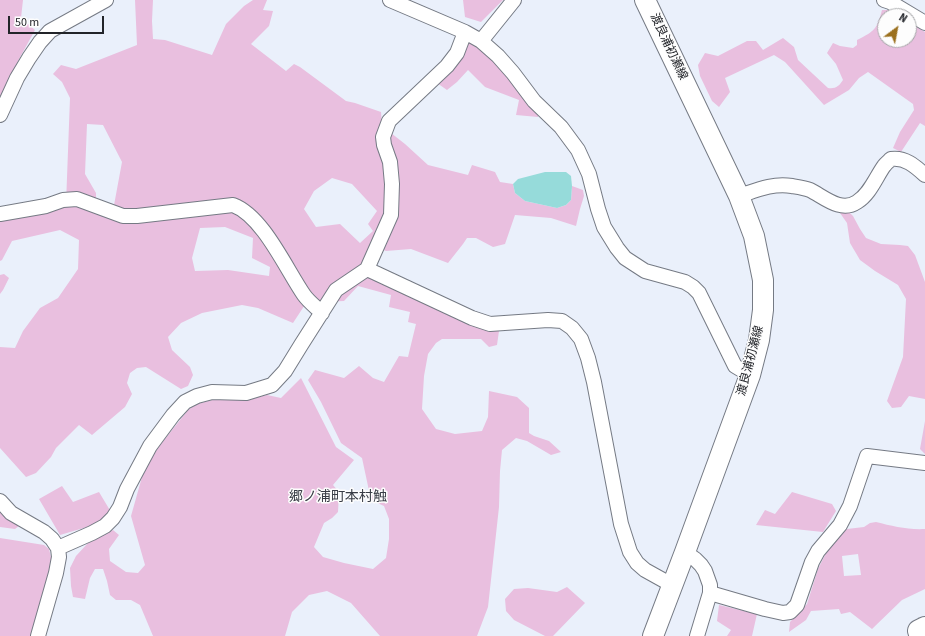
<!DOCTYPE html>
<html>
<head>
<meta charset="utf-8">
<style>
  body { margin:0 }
  #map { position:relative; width:925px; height:636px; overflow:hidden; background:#eaf0fb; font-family:"Source Sans 3",sans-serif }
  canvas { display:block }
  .north { position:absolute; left:877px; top:8px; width:40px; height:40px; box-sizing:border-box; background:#fdfdfd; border:1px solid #a5a6a8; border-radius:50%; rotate:32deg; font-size:11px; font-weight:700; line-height:16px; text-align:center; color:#222429 }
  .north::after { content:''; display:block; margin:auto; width:14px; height:18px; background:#9b701e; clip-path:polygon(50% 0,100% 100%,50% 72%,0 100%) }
  .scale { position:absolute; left:8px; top:16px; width:96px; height:18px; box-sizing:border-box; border:2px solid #222429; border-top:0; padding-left:5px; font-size:12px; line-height:14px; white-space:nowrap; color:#222429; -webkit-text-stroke:3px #fdfdfd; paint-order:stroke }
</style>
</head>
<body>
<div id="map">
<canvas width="925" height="636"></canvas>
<div class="north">N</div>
<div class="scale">50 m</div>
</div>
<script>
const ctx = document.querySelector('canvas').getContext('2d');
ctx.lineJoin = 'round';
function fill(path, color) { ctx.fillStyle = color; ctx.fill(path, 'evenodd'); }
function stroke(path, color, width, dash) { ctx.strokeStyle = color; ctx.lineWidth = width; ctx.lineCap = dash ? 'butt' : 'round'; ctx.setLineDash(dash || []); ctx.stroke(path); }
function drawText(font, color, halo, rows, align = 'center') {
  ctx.font = font + ' "Source Sans 3","Noto Sans JP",sans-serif'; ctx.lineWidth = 3; ctx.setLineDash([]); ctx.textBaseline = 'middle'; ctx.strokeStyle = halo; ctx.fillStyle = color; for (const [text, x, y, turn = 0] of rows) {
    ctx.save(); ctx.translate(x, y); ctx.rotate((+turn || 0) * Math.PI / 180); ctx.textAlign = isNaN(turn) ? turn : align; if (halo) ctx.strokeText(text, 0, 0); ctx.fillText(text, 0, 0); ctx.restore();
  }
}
const green = new Path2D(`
  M0,0H23L21,18L35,30L18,61L0,100Z
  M135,0H153L152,21L153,39L165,40L212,55L226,24L244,6L253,0H267L263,10L273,11L269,26L251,44L286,71L294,64L300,67L346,101L355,103L381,112L382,126L405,144L428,165L468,175L472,165L495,172L500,182L513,184L515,193L525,201L557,208L566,205L571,200L572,186L583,190L584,196L580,209L576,226L551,218L515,215L505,244L493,247L476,238H467L463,244L448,263L411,249L386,251L374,246L361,269L448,313L499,331L497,345L489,347L481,339H442L436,343L428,354L424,376L422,409L436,429L455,434L482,431L488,417L489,391L517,397L529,408V433L534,436L549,441L561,452L551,455L527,441L516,438L502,450L500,471L499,507L488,607L477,636H380L351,603L327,591L309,595L292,612L285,636H153L140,605L131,600H116L110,595L107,581L103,569H95L90,578L85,599L73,597L71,586L70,568L76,556L88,543L113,530L119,535L109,549L110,561L126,572L138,573L145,565L131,516L142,477L153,454L188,410L197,404L212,400L229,399H250L267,395L281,398L301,378L336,447L354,460L333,485L339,492L338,512L332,518L324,523L314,547L323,557L344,563L373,569L386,558L389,539V519L384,506L371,500L362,458L341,443L321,402L308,380L315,370L344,378L359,366L373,378L384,382L399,356L408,357L416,324L408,322L410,312L389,307L391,295L358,286L344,301L321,302L312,294L293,323L258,308L242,305L202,313L181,323L168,337L172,350L190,367L193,375L188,386L181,389L146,367L137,368L130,373L127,383L132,394L125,407L92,435L79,425L56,448L51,457L36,473L26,477L0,448V347L15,348L23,331L40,308L58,298L78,269L79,240L60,230L12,241L2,260L0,261V221L66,204L70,98L62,82L53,74L61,65L76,69L137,45ZM87,124L103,125L122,162L112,216L96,211V193L85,174ZM332,178L352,184L377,211L368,224L373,231L360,243L340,224L316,227L304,209L314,191ZM225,227L253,238L252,258L270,267L269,276L228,270L195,271L192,258L200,228Z
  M463,0H503L481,22L465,17Z
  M882,10H891L900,16H885V40H909V22L925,32V126L920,123L901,152L893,148L900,132L914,110L913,104L868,72L859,78L849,90L824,105L785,62L774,55L725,78L730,92L719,107L712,101L700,76L698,65L705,53L718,56L747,41H756L763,50L783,38L794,47L798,60L828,88C836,89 839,86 843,80L836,64L827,53L833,43L840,46L853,48L857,45V40C875,31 877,29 882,10Z
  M473,42L499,63L538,110V117L516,115L519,100L485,87L468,70L457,82L447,90L437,83L466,43Z
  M841,209H846L853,216L860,229L866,238L881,244L900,245L908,246L915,255L925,282V399L909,396L901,407L892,408L887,401L903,357L906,299L898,285L875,271L860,260L850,243L847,223L840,213Z
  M4,274L9,278L3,290L0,294V275Z
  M925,421V454L920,449Z
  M62,486L73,502L99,492L111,512L97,524L60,535L39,499Z
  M792,492L832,504L836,511L823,532L756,525L765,510L775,514Z
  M0,506L19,526L15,529L0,527Z
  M876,522C892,526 908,530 925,529V589L902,600L872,629L850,612L841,614L839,609L811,611L806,620L789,632L790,622L807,604L818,569L828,549L837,538L847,529L864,527L870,523ZM858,554L861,575L844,576L842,556Z
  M0,538L44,545L49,549L52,561L50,573L31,636H0Z
  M567,587L585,603L553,636H545L514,620L506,611L505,599L514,589L528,588L557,592Z
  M719,605L757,614L752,636H727L731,630L717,621Z`);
const water = new Path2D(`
  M545,172H566L571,176L572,186L571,200L566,205L557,208L525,201L515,193L513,184L518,179Z`);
const street = new Path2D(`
  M390,0L465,32L481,41L498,56L513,73L534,101L561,127L578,150L589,174L598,209L604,227L617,248L625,258L645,271L685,282L693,287L699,293L735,366L750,375
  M884,0L890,2L925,23
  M481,41L514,0
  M0,115L17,78L29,58L40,42L50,31L106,0
  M739,196C757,190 772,183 792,186C798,187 805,188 810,190C824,197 841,213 857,202C870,194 876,177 884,166C886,163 889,161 891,159C905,157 915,166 925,175
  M0,214L46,206L63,200L77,199L123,216H137L233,205C263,216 286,269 304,295C309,302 316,307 322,313
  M367,269L472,318L490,324L548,320L562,321L572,328L581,339L588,358L594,382L621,524L630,552L637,563L645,570L672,585
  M0,501L11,513L44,532L52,539L58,548L59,557L56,573L38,636
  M58,548L92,533L105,526L113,518L120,507L127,489L150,446L173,415L185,402L197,396L212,392L246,393L272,385L285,371L301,345L336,290L367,269L391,215L392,184L390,162L384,145L383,137L389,121L447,66L457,53L465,32
  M685,552L695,559L701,565L705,571L710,585V593L697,636
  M710,593L765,609L783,613L790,612L797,605L812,562L818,551L840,525L850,506L867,456L925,463`);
const secondary = new Path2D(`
  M645,0L739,196L754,236L763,280V310L759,340L750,375L685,552L653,636`);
const primary = new Path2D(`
  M919,631L925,628`);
const streetNames = [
  ["渡良浦初瀬線",668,47,65],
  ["渡良浦初瀬線",751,361,-75]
];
const quarterNames = [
  ["郷ノ浦町本村触",338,498]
];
fill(green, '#e9bfdf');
fill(water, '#96dbda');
stroke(street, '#757a84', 16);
stroke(secondary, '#757a84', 22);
stroke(primary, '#757a84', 24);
stroke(street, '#fff', 14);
stroke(secondary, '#fff', 20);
stroke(primary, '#fff', 22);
drawText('12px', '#222429', '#fdfdfd', streetNames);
drawText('14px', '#383c45', '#fdfdfd', quarterNames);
</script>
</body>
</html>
